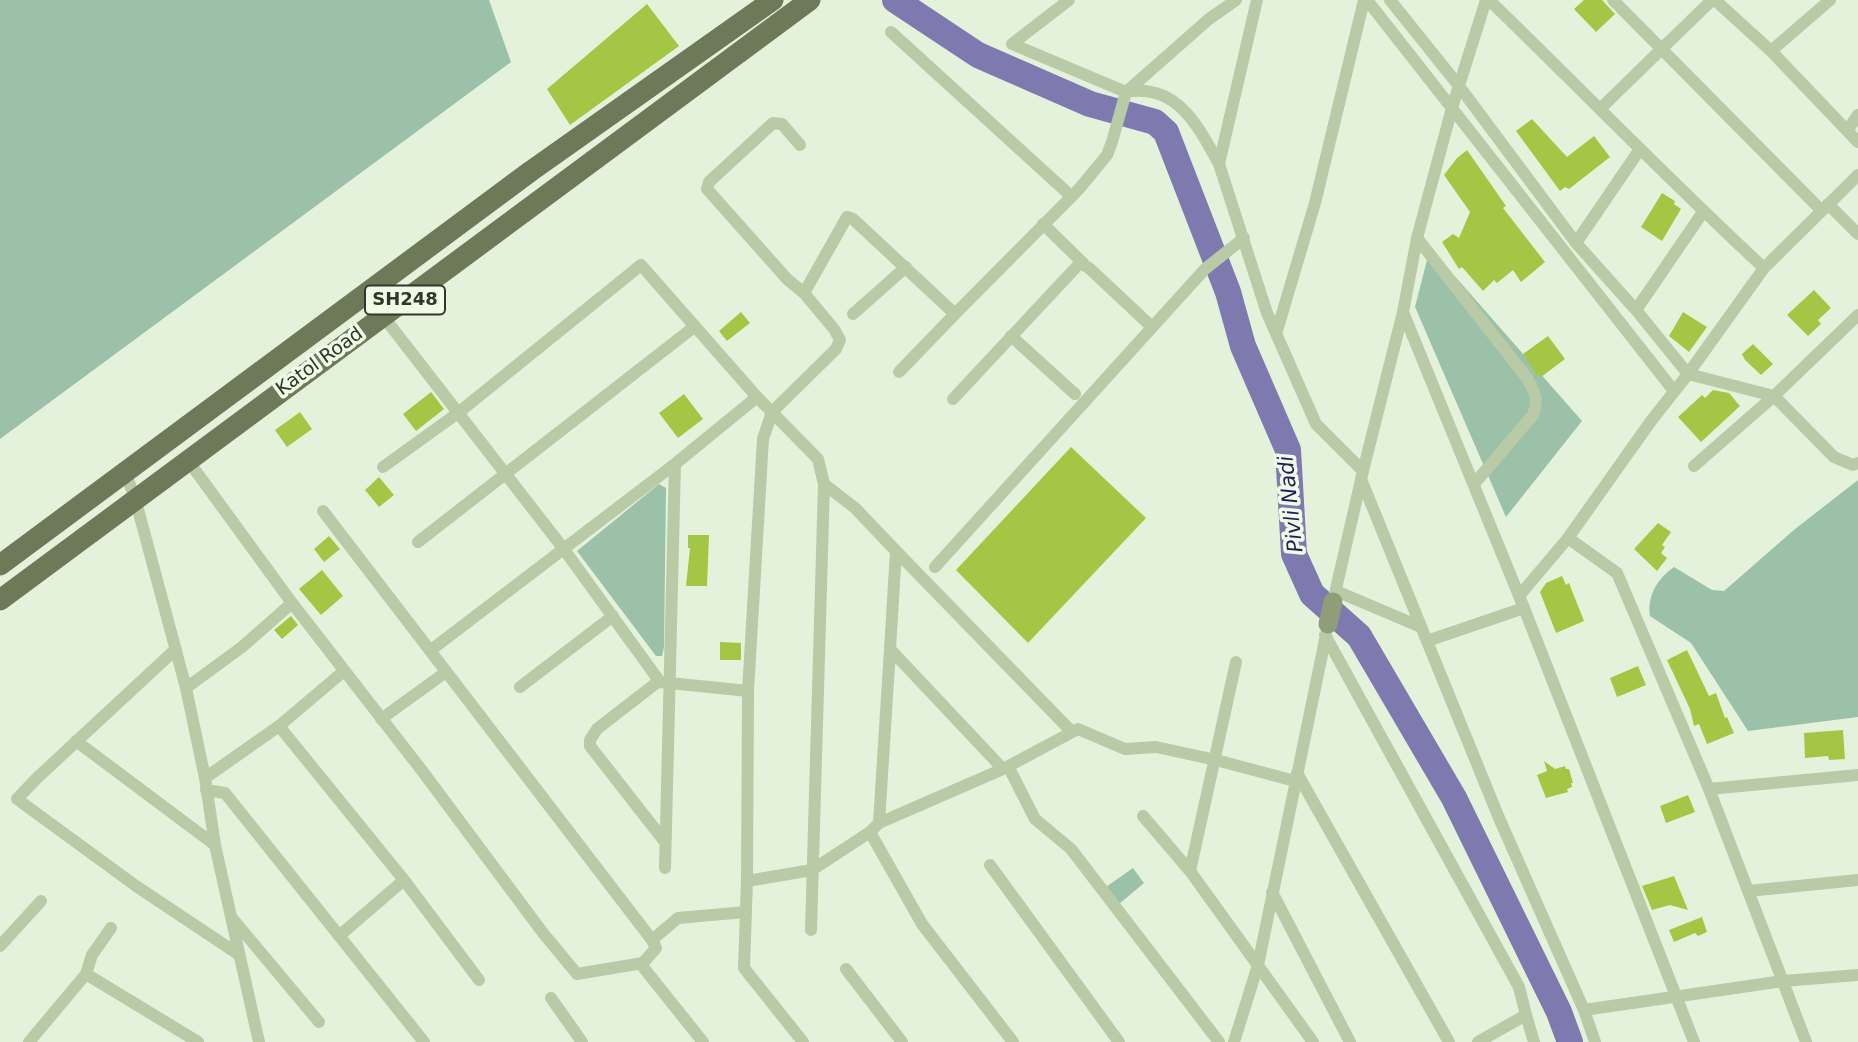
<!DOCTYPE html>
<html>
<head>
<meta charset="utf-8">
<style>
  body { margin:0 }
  canvas { display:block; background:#e5f2db }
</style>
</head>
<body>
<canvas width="1858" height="1042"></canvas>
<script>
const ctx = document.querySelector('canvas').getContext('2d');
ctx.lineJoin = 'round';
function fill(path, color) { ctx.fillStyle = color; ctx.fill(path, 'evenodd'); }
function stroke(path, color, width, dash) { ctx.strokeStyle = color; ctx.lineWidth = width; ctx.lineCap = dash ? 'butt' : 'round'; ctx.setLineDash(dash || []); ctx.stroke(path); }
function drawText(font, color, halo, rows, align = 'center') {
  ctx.font = font + ' "DejaVu Sans",sans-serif'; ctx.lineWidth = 7; ctx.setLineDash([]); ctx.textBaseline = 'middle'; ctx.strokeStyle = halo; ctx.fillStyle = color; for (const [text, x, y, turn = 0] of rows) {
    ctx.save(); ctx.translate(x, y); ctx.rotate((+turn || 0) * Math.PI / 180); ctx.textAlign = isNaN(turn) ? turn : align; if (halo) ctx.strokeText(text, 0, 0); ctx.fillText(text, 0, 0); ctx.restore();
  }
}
const green = new Path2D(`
  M0,0H489L511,62L0,439Z
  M1430,248L1582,421L1506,517L1415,307Z
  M1858,480V717L1748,731L1691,643L1650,616C1647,596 1657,579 1674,567L1712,590L1724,591L1795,529Z
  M659,484L666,488L664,647L662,656H656L577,551Z
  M1133,868L1144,883L1119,904L1106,887Z`);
const river = new Path2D(`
  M895,0L978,55L1090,104L1155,122L1166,132L1228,292L1243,346L1288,450L1294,554L1312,594L1359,636L1454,798L1559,1012L1570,1042`);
const building = new Path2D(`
  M1584,0H1602L1615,14L1596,32L1574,9Z
  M647,4L679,46L570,125L547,89Z
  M1532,119L1567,157L1594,136L1610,157L1569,189L1565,187L1560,191L1516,131Z
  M1467,150L1506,206L1503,208L1545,262L1521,282L1513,270L1497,283L1494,280L1483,291L1462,267L1459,269L1442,242L1453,234L1459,238L1470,212L1444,175L1457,158Z
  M1662,193L1675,201L1674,204L1681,209L1662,241L1641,227Z
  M1814,290L1831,308L1818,320L1821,324L1808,336L1787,315Z
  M741,312L750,323L727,341L719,331Z
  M1683,312L1707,327L1689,352L1669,336Z
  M1548,336L1565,359L1541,377L1536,374L1523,354Z
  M1753,344L1773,364L1761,375L1745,360L1742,354Z
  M1713,390L1729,393L1740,406L1701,442L1678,417L1702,395L1705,398Z
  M431,392L444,409L416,431L403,414Z
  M684,394L703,419L678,438L659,413Z
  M300,412L312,429L287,447L275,430Z
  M1071,447L1146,518L1028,643L956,570Z
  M379,477L394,495L379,507L365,490Z
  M1658,523L1671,532L1662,545L1665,547L1661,553L1667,558L1657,571L1634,549Z
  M688,535H709L707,586H686L690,548H688Z
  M329,536L340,549L324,562L314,549Z
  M322,570L343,596L321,615L299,589Z
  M1562,576L1566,585L1569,583L1584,621L1556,633L1540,592L1546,583Z
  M291,616L298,625L282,639L274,630Z
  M720,642L741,643V660H720Z
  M1687,650L1709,696L1716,693L1725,718L1727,717L1734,733L1707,744L1699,724L1694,726L1690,709L1667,660Z
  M1638,666L1646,685L1617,697L1610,678Z
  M1843,730L1845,759L1829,760L1828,756L1805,758L1804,733Z
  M1544,761L1555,769L1565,766L1566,769H1569L1573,783H1571L1572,787L1567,789L1568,792L1546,798L1537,775L1547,771Z
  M1688,795L1695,812L1666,823L1660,806Z
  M1674,876L1688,910L1670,905L1652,910L1642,886Z
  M1702,917L1707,932L1698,936L1695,933L1674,942L1669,930Z`);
const street = new Path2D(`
  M1069,0L1012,44L1126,92C1177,83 1198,126 1219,164
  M1257,0L1219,164L1267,313L1316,424L1363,471
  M1367,0L1674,391
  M1390,0L1459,86L1576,243L1636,310L1688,374L1774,396L1834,457L1853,465L1858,463
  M1486,0L1452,108L1417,238L1403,312L1524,608L1694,1042
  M1489,0C1581,89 1670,181 1764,268
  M1613,0L1821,210
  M1715,0L1771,51L1858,142
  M891,32L1071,196
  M1771,51L1830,0
  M1601,108L1712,0
  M1847,131L1858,115
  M800,145L782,124L773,123L709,182L707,189L787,279L804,293L847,217L853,219L955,314L1079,189L1107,155L1112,142L1126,92L1209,19L1236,0
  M1828,204L1858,234
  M1043,224L1084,264
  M1417,238L1527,378C1535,393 1539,400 1533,415L1474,484
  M1576,243L1640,149
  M372,290L383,316L563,548L660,682
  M1636,310L1703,212
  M853,314L906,267
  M1276,334L1315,203L1364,0
  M1011,336L1075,394
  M899,372L955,314
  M953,399L1080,263L1089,268L1152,327
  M187,459L292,603L423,772L543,933L577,974L643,963
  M1694,466L1774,396L1858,315
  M383,467L458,413L641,265L757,397L818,459L824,484L811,930
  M125,472L135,498L186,688L205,778L215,845L259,1042
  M1361,479L1499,818L1584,1010L1595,1042
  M323,511L652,940L656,948L643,963V967L703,1042
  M1568,538L1617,573L1709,789L1806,1042
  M418,542L694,327
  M896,551L1071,731
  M935,567L1205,269L1244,238
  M1336,591L1421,627
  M1519,596L1568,538L1651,421L1688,374L1764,268L1858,175
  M1333,602L1363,471L1403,312
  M1325,635L1519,987L1526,1015L1478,1042
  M1427,641L1524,608
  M176,649L37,778L17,799L136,886L238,954
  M431,650L675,464L757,397
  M1236,662L1190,871L1313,1042
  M520,687L613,616
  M186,688L242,647L292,603
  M748,691L763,439L772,412L836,349L840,340L834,329L804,293
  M381,719L446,672
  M279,726L404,880L479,980
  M76,741L215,845
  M1008,766L1035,819L1071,849L1219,1042
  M1003,769L1078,729L1125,749L1156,747L1216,760L1295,781
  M1297,773L1449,1042
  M205,778L279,726L344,671
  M1709,789L1858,775
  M206,790L225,793L424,1042
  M1143,816L1190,871
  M879,823L890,649
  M870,832L922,924L1013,1042
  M665,842L590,746V740L597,729L655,684L660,682L748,691L747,881
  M990,865L1119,1042
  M665,868L675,464
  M1748,891L1858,880
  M1272,892L1350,1042
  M232,918L319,1022
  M339,936L404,880
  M652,940L678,918L745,912
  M0,946L41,901
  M846,969L902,1042
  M86,974L198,1042
  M551,998L582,1042
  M1584,1010L1783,981L1858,975
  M1526,1015L1534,1042
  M29,1042L86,974L92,955L111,928
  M803,1042L744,968L747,881L812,870L870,832L879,823L1003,769L890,649L896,551L855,508L824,484
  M1234,1042L1258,965L1326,635`);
const secondary = new Path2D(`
  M1328,624L1333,602`);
const primary = new Path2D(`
  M0,565L531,171L773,0
  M0,600L810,0`);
const shields = [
  [405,300,80]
];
const shieldNames = [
  ["SH248",405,300]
];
const streetNames = [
  ["Katol Road",320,362,-36]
];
const waterNames = [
  ["Pivli Nadi",1292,504,-96]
];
fill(green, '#9bc1a9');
stroke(river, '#7e7aaf', 26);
fill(building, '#a3c744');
stroke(street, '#b9caa7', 12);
stroke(secondary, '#8f9e78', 19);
stroke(primary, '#6d7958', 21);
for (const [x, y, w] of shields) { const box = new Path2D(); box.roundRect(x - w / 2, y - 14.5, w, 29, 5); ctx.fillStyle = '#effae7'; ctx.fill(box); stroke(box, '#313628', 2); }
drawText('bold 18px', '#313628', null, shieldNames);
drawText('19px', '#313628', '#effae7', streetNames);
drawText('italic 21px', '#221d58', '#effae7', waterNames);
</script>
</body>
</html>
